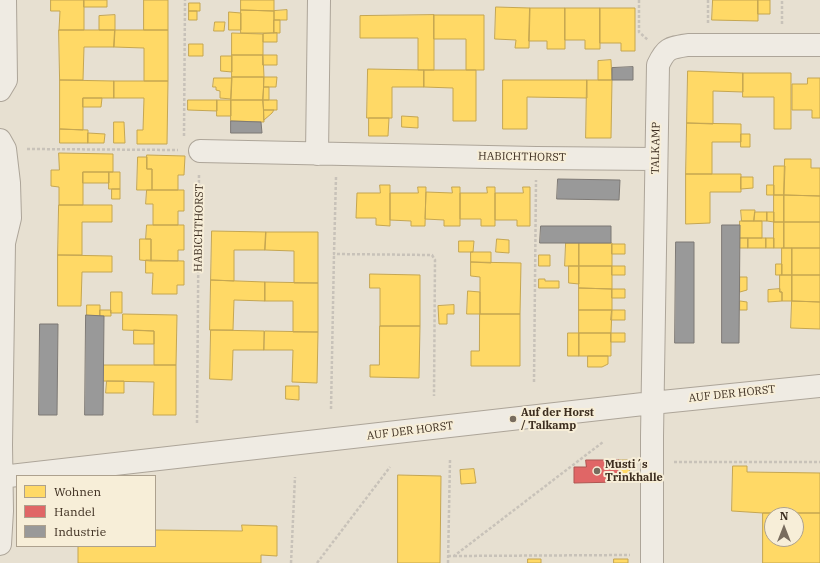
<!DOCTYPE html>
<html>
<head>
<meta charset="utf-8">
<style>
  body { margin:0 }
  #map { position:relative; width:820px; height:563px; overflow:hidden; background:#e7e0d1; font-family:"IBM Plex Serif",serif }
  canvas { display:block }
  .legend { position:absolute; left:16px; top:475px; width:140px; height:72px; box-sizing:border-box; background:#f7eed8; border:1px solid #ada18e; margin:0; padding:5px 7px; list-style:none; font-size:12px; color:#3d2e20 }
  .legend li { display:flex; align-items:center; gap:8px; height:20px }
  .legend b { width:20px; border:1px solid #ada18e }
  .north { position:absolute; left:764px; top:507px; width:40px; height:40px; box-sizing:border-box; background:#f7eed8; border:1px solid #ada18e; border-radius:50%; rotate:0deg; font-size:11px; font-weight:700; line-height:16px; text-align:center; color:#3d2e20 }
  .north::after { content:''; display:block; margin:auto; width:14px; height:18px; background:#786c5e; clip-path:polygon(50% 0,100% 100%,50% 72%,0 100%) }
</style>
</head>
<body>
<div id="map">
<canvas width="820" height="563"></canvas>
<ul class="legend">
<li><b style="height:11px;background:#ffd966"></b>Wohnen</li>
<li><b style="height:11px;background:#e06666"></b>Handel</li>
<li><b style="height:11px;background:#999"></b>Industrie</li>
</ul>
<div class="north">N</div>
</div>
<script>
const ctx = document.querySelector('canvas').getContext('2d');
ctx.lineJoin = 'round';
function fill(path, color) { ctx.fillStyle = color; ctx.fill(path, 'evenodd'); }
function stroke(path, color, width, dash) { ctx.strokeStyle = color; ctx.lineWidth = width; ctx.lineCap = dash ? 'butt' : 'round'; ctx.setLineDash(dash || []); ctx.stroke(path); }
function drawText(font, color, halo, rows, align = 'center') {
  ctx.font = font + ' "IBM Plex Serif",serif'; ctx.lineWidth = 4; ctx.setLineDash([]); ctx.textBaseline = 'middle'; ctx.strokeStyle = halo; ctx.fillStyle = color; for (const [text, x, y, turn = 0] of rows) {
    ctx.save(); ctx.translate(x, y); ctx.rotate((+turn || 0) * Math.PI / 180); ctx.textAlign = isNaN(turn) ? turn : align; if (halo) ctx.strokeText(text, 0, 0); ctx.fillText(text, 0, 0); ctx.restore();
  }
}
const homes = new Path2D(`
  M51,0H84V30H59L60,11H51Z
  M84,0H107V7H84Z
  M144,0H168V30H144Z
  M241,0H274V11L241,10Z
  M713,0H758V21L712,20Z
  M758,0H770V14H758Z
  M189,3H200V11H189Z
  M496,7L530,8L529,48H515L516,40L495,39Z
  M530,8H565V49H547V41H529Z
  M565,8H600V49H585V40H565Z
  M600,8H635V51H621V43H600Z
  M241,10L274,11V33H241Z
  M287,10V20H274V11Z
  M189,11H197V20H189Z
  M229,12L241,13V30H229Z
  M115,15V30H99V16Z
  M434,15V70H418V38H360V16Z
  M434,15H484V70H466V39H434Z
  M274,20H280V33H274Z
  M215,22H225L224,31H214Z
  M59,30H115L114,47H84L83,80H60Z
  M115,30H168V81H144V48L114,47Z
  M232,33L263,34V55H232Z
  M277,33V42H263V34Z
  M189,44H203V56H189Z
  M232,55H263L264,77H232Z
  M263,55H277V65H263Z
  M221,56H232V72L221,71Z
  M611,60L612,80H598V61Z
  M368,69L424,70V87H392V118H367Z
  M424,70H476V121H453V88L424,87Z
  M688,71L743,73V92L713,91V124L687,123Z
  M743,73H791V129H774V97H743Z
  M232,77H264L263,100H231Z
  M264,77H277L276,87H264Z
  M214,78H232L231,99L220,98V91L216,90V87H213Z
  M808,78H820V118H812V110H792V84H807Z
  M60,80L114,81V98H83V130L60,129Z
  M503,80H587V98L527,97V129H503Z
  M587,80H612L611,138H586Z
  M114,81H168L167,144H137V130H143L144,98H114Z
  M264,87H269V100H263Z
  M83,98H102L101,107H83Z
  M188,100H217V111L188,110Z
  M217,100H231V116H217Z
  M231,100H263L264,122L231,121Z
  M263,100H277V110H264Z
  M264,110H274L272,113L264,120Z
  M402,116L418,117V128L402,127Z
  M369,118H389L388,136H369Z
  M114,122H124L125,143H114Z
  M687,123L741,124V142H712V174H686Z
  M60,129L88,130V143H60Z
  M88,133L105,134L104,143H88Z
  M741,134H750V147H741Z
  M59,153L113,154V172H83V205H59V187L51,186V170H59Z
  M147,155L185,156L184,175H178V190H152V169H147Z
  M138,157H147V169H152V190H137Z
  M785,159H811V168H820V196L784,195Z
  M774,166H785L784,195H774Z
  M83,172H109V183H83Z
  M109,172H120V189H109Z
  M686,174H741V192H710V223L686,224Z
  M741,177H753V188L741,189Z
  M380,185H390V226L376,225V218H356L357,193H380Z
  M767,185H774V195H767Z
  M418,187H426L425,226H411V221L390,220V193H418Z
  M452,187H460V226H444V220L425,219L426,192L452,193Z
  M487,187H495V226H481V219H460V193H487Z
  M523,187H530V226H517V220H495V193H523Z
  M112,189H120V199H112Z
  M147,190H184V211H178V225H153V204H146Z
  M774,195H784V222H774Z
  M784,195L820,196V222H784Z
  M59,205H112V222H82V255H58Z
  M741,210H755L754,221H742Z
  M755,212H767V221H754Z
  M767,212H774V222L767,221Z
  M740,221H762V238H740Z
  M774,222H784V248H774Z
  M784,222H820V248H784Z
  M147,225H184V250H178V261H151V239H146Z
  M212,231L266,232L265,250H234V281L211,280Z
  M266,232H318V283H294V251L265,250Z
  M740,238H748V248H740Z
  M748,238H766V248H748Z
  M766,238H774V248H766Z
  M140,239H151V261L140,260Z
  M497,239L509,240V253L496,252Z
  M459,241H474L473,252H459Z
  M566,243H579V266H565Z
  M579,243H612V266H579Z
  M612,244H625V254H612Z
  M782,248H792V275H782Z
  M792,248H820V275H792Z
  M471,252H491V263L471,262Z
  M58,255L112,256V272H82L81,306H58Z
  M539,255H550V266H539Z
  M146,260L184,261V285H177V294H152L153,273H146Z
  M471,262L521,263L520,314H480V277L471,276Z
  M776,264H782V275H776Z
  M569,266H579V284L569,283Z
  M579,266H612V289L579,288Z
  M612,266H625V275H612Z
  M370,274L420,275V326H380V288H370Z
  M780,275H792V301H782V292H780Z
  M792,275H820V302L792,301Z
  M740,277H747V290L740,292Z
  M539,279H545V281H559V288H539Z
  M211,280L265,282V301L234,300L233,330H210Z
  M265,282L318,283V332H293V301H265Z
  M579,288L612,289V310H579Z
  M612,289H625V298H612Z
  M780,289V292H782V301L768,302V290Z
  M468,291L480,292V314H467Z
  M111,292H122V313H111Z
  M740,301L747,302V310H740Z
  M792,301L820,302V329L791,328Z
  M87,305H100V316H87Z
  M454,305V314H447V324H439L438,306Z
  M100,310H111V316H100Z
  M579,310H612L611,333H579Z
  M612,310H625V320H611Z
  M123,314L177,315L176,365H154V331L123,330Z
  M480,314H520V366H471V351H479Z
  M380,326H420L419,378L370,377V365H379Z
  M134,330L154,331V344H134Z
  M211,330L264,331V350H233L232,380L210,379Z
  M265,331L318,332L317,383L292,382L293,350H264Z
  M568,333H579V356H568Z
  M579,333H611V356H579Z
  M611,333H625V342H611Z
  M588,356H608V364L602,367H588Z
  M104,365H176V415H153L154,382L103,381Z
  M107,381H124V393H106Z
  M286,386H299V400L286,399Z
  M619,460H629L630,482H619Z
  M733,466H747V472L820,473V513H763L732,511Z
  M474,469L476,483L461,484L460,470Z
  M398,475L441,476L440,563H398Z
  M763,513H820V563H763ZM772,515H796V539H772Z
  M242,525L277,526V556L261,555V563H78V546H155V530L242,531Z
  M528,559H541V563H528Z
  M614,559H628V563H614Z`);
const shops = new Path2D(`
  M586,460H619V482L574,483V467H586Z`);
const industry = new Path2D(`
  M633,67V80H612V68Z
  M231,121L261,122L262,133H231Z
  M558,179L620,180L619,200L557,199Z
  M722,225H740L739,343H722Z
  M541,226H611V243H540Z
  M676,242H694V343H675Z
  M86,315L104,316L103,415H85Z
  M40,324H58L57,415H39Z`);
const path = new Path2D(`
  M639,0V32L648,40
  M708,23V0
  M782,24V0
  M184,136L185,0
  M27,149L178,150
  M336,177L334,254L432,255L435,260L434,396
  M534,382L536,180
  M331,409L334,254
  M197,423L199,173
  M674,462H820
  M448,556H454L603,442
  M454,556L630,555
  M291,563L295,477
  M317,563L390,467
  M448,563L450,460`);
const minor = new Path2D(`
  M0,90L6,80L5,0
  M0,140L5,149L9,183L10,218L4,243L1,445L2,511L0,544
  M200,151L536,158L655,159
  M317,154L319,0
  M0,477L652,403L820,386
  M652,563V436L658,65C666,48 669,48 688,45H820`);
const markers = [
  [513,419,4,"#786c5e"],
  [597,471,4,"#786c5e"]
];
const streetNames = [
  ["TALKAMP",656,148,-89],
  ["HABICHTHORST",522,157,1],
  ["HABICHTHORST",199,228,-89],
  ["AUF DER HORST",732,394,-6],
  ["AUF DER HORST",410,431,-7]
];
const poiNames = [
  ["Auf der Horst",521,413],
  ["/ Talkamp",521,426],
  ["Musti´s",605,465],
  ["Trinkhalle",605,478]
];
fill(homes, '#ffd966');
stroke(homes, '#c5a651', 1);
fill(shops, '#e06666');
stroke(shops, '#af5551', 1);
fill(industry, '#999');
stroke(industry, '#7d7975', 1);
stroke(minor, '#ada599', 24);
stroke(path, '#c8c2b9', 2.5, [3, 2]);
stroke(minor, '#efebe3', 22);
for (const [x, y, r, color] of markers) { const dot = new Path2D(); dot.arc(x, y, r, 0, 2 * Math.PI); ctx.fillStyle = color; ctx.fill(dot); stroke(dot, '#f7eed8', 1.5); }
drawText('11px', '#3d2e20', '#f7eed8', streetNames);
drawText('bold 11px', '#3d2e20', '#f7eed8', poiNames, 'left');
</script>
</body>
</html>
